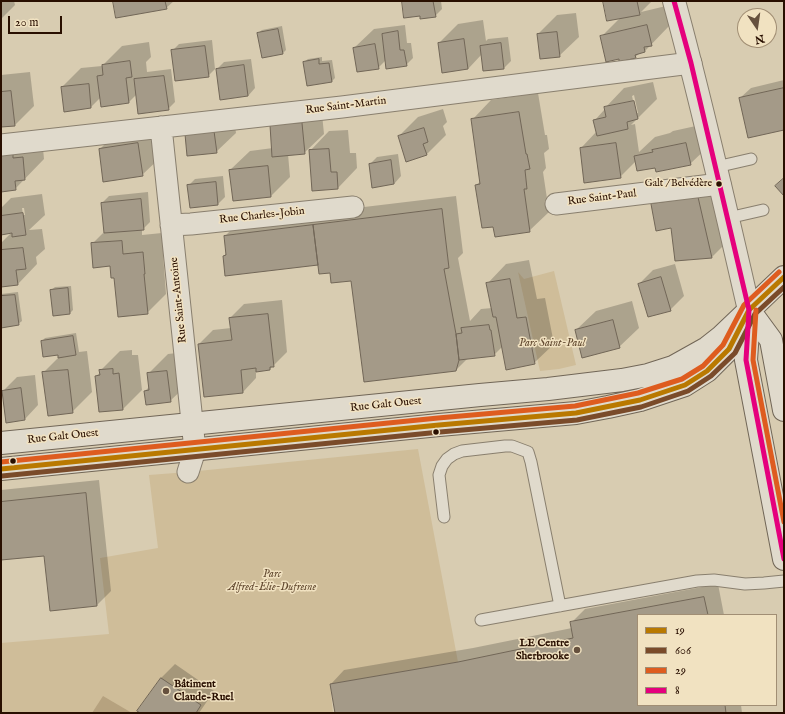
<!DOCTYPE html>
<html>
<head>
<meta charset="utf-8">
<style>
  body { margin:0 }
  #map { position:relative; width:785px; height:714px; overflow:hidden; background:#d8ccb1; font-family:"IM FELL English",serif }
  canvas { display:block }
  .frame { position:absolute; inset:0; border:2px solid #290f00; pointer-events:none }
  .legend { position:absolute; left:637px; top:614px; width:140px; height:92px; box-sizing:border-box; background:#f1e2c1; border:1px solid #a18e74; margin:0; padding:5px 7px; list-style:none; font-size:12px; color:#290f00 }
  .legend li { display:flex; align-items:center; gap:8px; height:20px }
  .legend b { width:20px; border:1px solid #a18e74 }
  .north { position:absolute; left:737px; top:8px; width:40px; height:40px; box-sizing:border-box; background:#f1e2c1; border:1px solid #a18e74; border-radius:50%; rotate:167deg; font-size:11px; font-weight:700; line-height:16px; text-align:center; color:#290f00 }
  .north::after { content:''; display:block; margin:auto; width:14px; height:18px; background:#66513e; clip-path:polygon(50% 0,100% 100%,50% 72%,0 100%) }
  .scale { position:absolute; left:8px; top:16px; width:54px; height:18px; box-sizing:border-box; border:2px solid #290f00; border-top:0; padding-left:5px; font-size:12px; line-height:14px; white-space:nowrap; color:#290f00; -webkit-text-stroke:3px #f1e2c1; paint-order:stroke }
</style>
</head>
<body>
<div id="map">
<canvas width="785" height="714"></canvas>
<div class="frame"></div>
<ul class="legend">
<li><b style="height:5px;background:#b97900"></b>19</li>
<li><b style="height:5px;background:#7a4b2a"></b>606</li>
<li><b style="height:5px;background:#de5c1f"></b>29</li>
<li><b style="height:5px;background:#e5007d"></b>8</li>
</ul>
<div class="north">N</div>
<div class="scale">20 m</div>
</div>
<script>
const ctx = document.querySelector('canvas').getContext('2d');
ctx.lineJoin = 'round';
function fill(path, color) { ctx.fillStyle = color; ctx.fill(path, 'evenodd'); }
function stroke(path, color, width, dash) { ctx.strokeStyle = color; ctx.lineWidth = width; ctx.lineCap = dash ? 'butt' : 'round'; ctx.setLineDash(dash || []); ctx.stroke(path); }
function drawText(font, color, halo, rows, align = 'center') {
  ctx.font = font + ' "IM FELL English",serif'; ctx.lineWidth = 3; ctx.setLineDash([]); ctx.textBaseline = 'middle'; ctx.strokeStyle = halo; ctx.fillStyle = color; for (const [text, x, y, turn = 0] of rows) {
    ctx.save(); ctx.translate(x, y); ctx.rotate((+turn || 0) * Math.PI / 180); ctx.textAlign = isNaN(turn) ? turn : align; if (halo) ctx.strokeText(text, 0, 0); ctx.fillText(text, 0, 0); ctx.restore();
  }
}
const green = new Path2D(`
  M554,271L576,365L559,369L540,371L518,272L524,279Z
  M418,449L458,662L330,684L333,713H1V643L109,634L100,558L158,548L149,475L188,472Z`);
const water = new Path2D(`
  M103,696L132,713H92Z`);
const shadow = new Path2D(`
  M1,1H14L15,5L1,19Z
  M114,1H174L166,8Z
  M403,1H441L442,9L435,16L420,14Z
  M605,1H652L641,12L666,6L670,25L645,51L640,53L635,57L619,58L601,37L620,18Z
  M576,13L579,37L559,56L538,34L557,15Z
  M483,20L486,41L488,39L508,37L511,61L504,68L484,70L482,54L468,69L439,43L458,24Z
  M405,25L407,43H411L413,58L406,65L386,60L378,68L354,48L374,29Z
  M282,26L286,50L283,53L258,33L262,30Z
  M212,40L215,69L208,76L172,51L179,44Z
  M149,42L151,57L146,62L147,72L171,69L175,102L168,109L137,94L129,102L101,97L91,107L62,87L81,68L102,66L122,46Z
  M322,57V61L332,60L335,78L332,81L308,85L304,62L308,59Z
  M251,59L255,88L248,96L217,69L224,62Z
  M30,72L34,106L15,125L1,126V75Z
  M784,80V129L740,98L751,88Z
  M653,82L657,99L631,125L635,124L639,152L655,137L670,133L673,131L705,124L710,145L690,164L656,167L636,161L620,177L581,148L597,131L595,120L605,109V108L624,88ZM634,95L638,113H636L632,96Z
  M538,93L545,135H547L549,149L544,153L546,168L543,172L549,212L529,231L494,226L476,185L481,181L472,120L491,100Z
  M321,104L324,134L304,153L288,154L290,177L271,196L234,200L230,170L250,151L273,148L271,125Z
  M443,109L447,122L443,126L446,135L426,155L399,136L418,117Z
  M233,112L236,133L216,152L188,155Z
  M157,124L162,156L142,175L100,149L119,130Z
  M348,130L350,153H356L357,168L338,188L310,151L329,131Z
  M1,138H42L44,159L15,189L1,191Z
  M398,154L401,176L394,184L373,187L370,164L377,157Z
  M223,176L225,197L218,204L190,207L188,186L195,179Z
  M717,178L731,238L712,257L672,227L652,204L671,185Z
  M148,192L150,222L143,229H142V235L162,233L164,254L163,255L166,294L147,313L114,276L111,265L92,244L105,231L102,203L109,196Z
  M42,194L45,215L29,230L42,229L45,249L36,257L37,264L18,284L1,286V243L12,232L1,234V208L11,198ZM22,208H24L25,215H23Z
  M456,196L463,253L458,258L470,321L481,309L492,308L487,284L506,264L529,260L537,299L545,298L554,344L534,363L502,347L494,355L468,358L456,370L352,280L331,272L318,264L224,256L227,252L225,236L239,222Z
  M675,264L684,296L670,310L639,284L653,270Z
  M71,286L73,310L70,313L54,315L51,290L55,287Z
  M18,292L22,321L18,324L1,327V294Z
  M282,300L287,352L270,369L256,371V378L243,392L199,344L213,330L231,328L230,318L244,304Z
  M632,301L639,328L619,347L576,330L596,311Z
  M76,333L79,352L87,351L92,392L72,412L43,373L59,357L58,354L42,341L45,338Z
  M132,350V355H138L142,390L123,409L96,376L101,372V370L120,351Z
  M186,352L190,382L170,401L145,391L150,386L148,374L168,354Z
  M35,375L38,405L25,419L3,391L17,377Z
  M99,480L111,591L97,605L45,554L1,559V490Z
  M718,584L724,615H638V705H741L742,713H336L331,684L344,670L473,648L572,628L571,623L585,609Z
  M175,664L214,691L199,713H142L139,711L161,678Z`);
const building = new Path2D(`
  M113,1H165L167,9L116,18Z
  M402,1H433L436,17L420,19V16L404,18Z
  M603,1H637L640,15L607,21Z
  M647,25L652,46L644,47L645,52L635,55L636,58L619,62V59L606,62L600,36Z
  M278,29L283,54L262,58L257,33Z
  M398,31L400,50H404L407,66L386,69L382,34Z
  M557,32L560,57L540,59L537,34Z
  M464,39L468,69L442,73L438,43Z
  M501,43L504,69L483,71L480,46Z
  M375,44L379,69L357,72L353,48Z
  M205,46L209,77L175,81L171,50Z
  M319,59V64L329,63L332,82L307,86L303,62Z
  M130,61L132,77L126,78L129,103L101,107L97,76L103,75L102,65Z
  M244,65L248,96L220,100L216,69Z
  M164,76L169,110L138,114L134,79Z
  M89,84L91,108L64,112L61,87Z
  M784,88V130L748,138L739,98Z
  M11,91L15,126L1,127V92Z
  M634,101L638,119L627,122L628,129L597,136L593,120L606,117L604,107Z
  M519,112L526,154H527L530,169L525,170L527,189H524L530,232L495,237L493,227L482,228L475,185L480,184L471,119Z
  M302,123L305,154L272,157L270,125Z
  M424,128L428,142L423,144L427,155L406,162L398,136Z
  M214,131L217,153L187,156L185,134Z
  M138,143L143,176L103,182L99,149Z
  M616,143L621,178L584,183L580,148Z
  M686,143L691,165L656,172L655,168L637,171L634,156L653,152L652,150Z
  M329,149L331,172H337L338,189L312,191L309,150Z
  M13,152V158L23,157L25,180L15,181L16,190L1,192V153Z
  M391,160L394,184L372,188L369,164Z
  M268,166L271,197L233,201L229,170Z
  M784,178V196L775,186Z
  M216,182L218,205L190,208L187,185Z
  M698,197L712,258L675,261L671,228L656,231L651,204Z
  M141,199L144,230L104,233L101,203Z
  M442,209L449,268L444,269L456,334L459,360L456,371L364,382L351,281L331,283L330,273L319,274L313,225Z
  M23,213L26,235L12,237V233L1,235V216Z
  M313,225L318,265L225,276L223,256L226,255L224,236Z
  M122,241L123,254L143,252L145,274H144L148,314L118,317L114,278H111L110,266L93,268L91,243Z
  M23,248L26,269L16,270L18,285L1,287V250Z
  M661,277L671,311L648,317L638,284Z
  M510,279L517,318L526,317L535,364L506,370L496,317H493L486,283Z
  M68,288L70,314L53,316L50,290Z
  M15,295L19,325L1,328V296Z
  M268,314L274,367H270V370L256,372V368L241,370L243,393L204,397L198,344L232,340L229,318Z
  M613,320L620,348L582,358L575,330Z
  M489,325L490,330H491L495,356L459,360L456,334L462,333L461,328Z
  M73,336L76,355L58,358V355L43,357L41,341Z
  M113,369V374L119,373L123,410L99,412L95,376L100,375L99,370Z
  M68,370L73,413L48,416L42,372Z
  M167,371L171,402L146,405L144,391L149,390L147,373Z
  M21,388L25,420L6,423L2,391Z
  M86,493L97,606L50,611L44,556L1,560V502Z
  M704,597L708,615H638V705H725L726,713H335L330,684L458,662L573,638L570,622Z
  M161,678L201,705L196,713H140L137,711Z`);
const service = new Path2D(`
  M716,167L751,159
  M728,218L763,210
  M444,517L439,475L442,466L447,459L454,454L462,451L505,446H512L528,452L531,462L560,606
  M481,620L697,581L714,580L745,584L764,583L784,581`);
const minor = new Path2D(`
  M161,127L195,450L188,472
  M1,145L342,107L691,63
  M556,204L720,184
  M171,225L191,224L353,207`);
const tertiary = new Path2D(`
  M674,1C702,103 725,206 749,310`);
const secondary = new Path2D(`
  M749,310L771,340L784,410
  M749,317L746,360L784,559
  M1,443L480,395L548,389L622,380L648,375L673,367L707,348L721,337L784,277
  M1,469L439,425L576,413L608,407L640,400L685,385L707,371L729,349L738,330`);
const bus1 = new Path2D(`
  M1,469L439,425L576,413L640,400L685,385L707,371L729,349L749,310L784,277`);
const bus2 = new Path2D(`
  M2,476L440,432L577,420L641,407L688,391L711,376L735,353L755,314L784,287`);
const bus3 = new Path2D(`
  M756,310L753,360L784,522
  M1,462L438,418L575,406L638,393L682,379L703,366L723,345L744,305L779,272`);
const bus4 = new Path2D(`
  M674,1L691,63L749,310L746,360L784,559`);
const markers = [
  [719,184,3.5,"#290f00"],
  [436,432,3.5,"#290f00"],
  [13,461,3.5,"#290f00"],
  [577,650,4,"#66513e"],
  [166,691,4,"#66513e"]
];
const busNames = [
  ["Galt / Belvédère",712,184]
];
const streetNames = [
  ["Rue Saint-Martin",346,106,-7],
  ["Rue Saint-Paul",602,198,-7],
  ["Rue Charles-Jobin",262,216,-6],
  ["Rue Saint-Antoine",179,300,-96],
  ["Rue Galt Ouest",386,405,-6],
  ["Rue Galt Ouest",63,437,-6]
];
const parkNames = [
  ["Parc Saint-Paul",552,344],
  ["Parc",272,575],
  ["Alfred-Élie-Dufresne",272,588]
];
const poiNames = [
  ["LE Centre",569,644],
  ["Sherbrooke",569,657],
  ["Bâtiment",174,685,"left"],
  ["Claude-Ruel",174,698,"left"]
];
fill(green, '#cfbd99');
fill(water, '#b6a27f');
fill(shadow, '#0003');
fill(building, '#a49a88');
stroke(building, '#716657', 1);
stroke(service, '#897f6e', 13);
stroke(minor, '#897f6e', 23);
stroke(tertiary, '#897f6e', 24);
stroke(secondary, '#716657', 24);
stroke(service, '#e0dacc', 11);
stroke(minor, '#e0dacc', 21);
stroke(tertiary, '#e0dacc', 22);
stroke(secondary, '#e0dacc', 22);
stroke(bus1, '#b97900', 5);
stroke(bus2, '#7a4b2a', 5);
stroke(bus3, '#de5c1f', 5);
stroke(bus4, '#e5007d', 5);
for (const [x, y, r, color] of markers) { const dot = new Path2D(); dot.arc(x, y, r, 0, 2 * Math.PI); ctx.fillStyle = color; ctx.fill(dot); stroke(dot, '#f1e2c1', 1.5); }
drawText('10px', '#290f00', '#f1e2c1', busNames, 'right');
drawText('11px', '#290f00', '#f1e2c1', streetNames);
drawText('italic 11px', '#61482f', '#f1e2c1', parkNames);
drawText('bold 11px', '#290f00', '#f1e2c1', poiNames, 'right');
</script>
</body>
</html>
